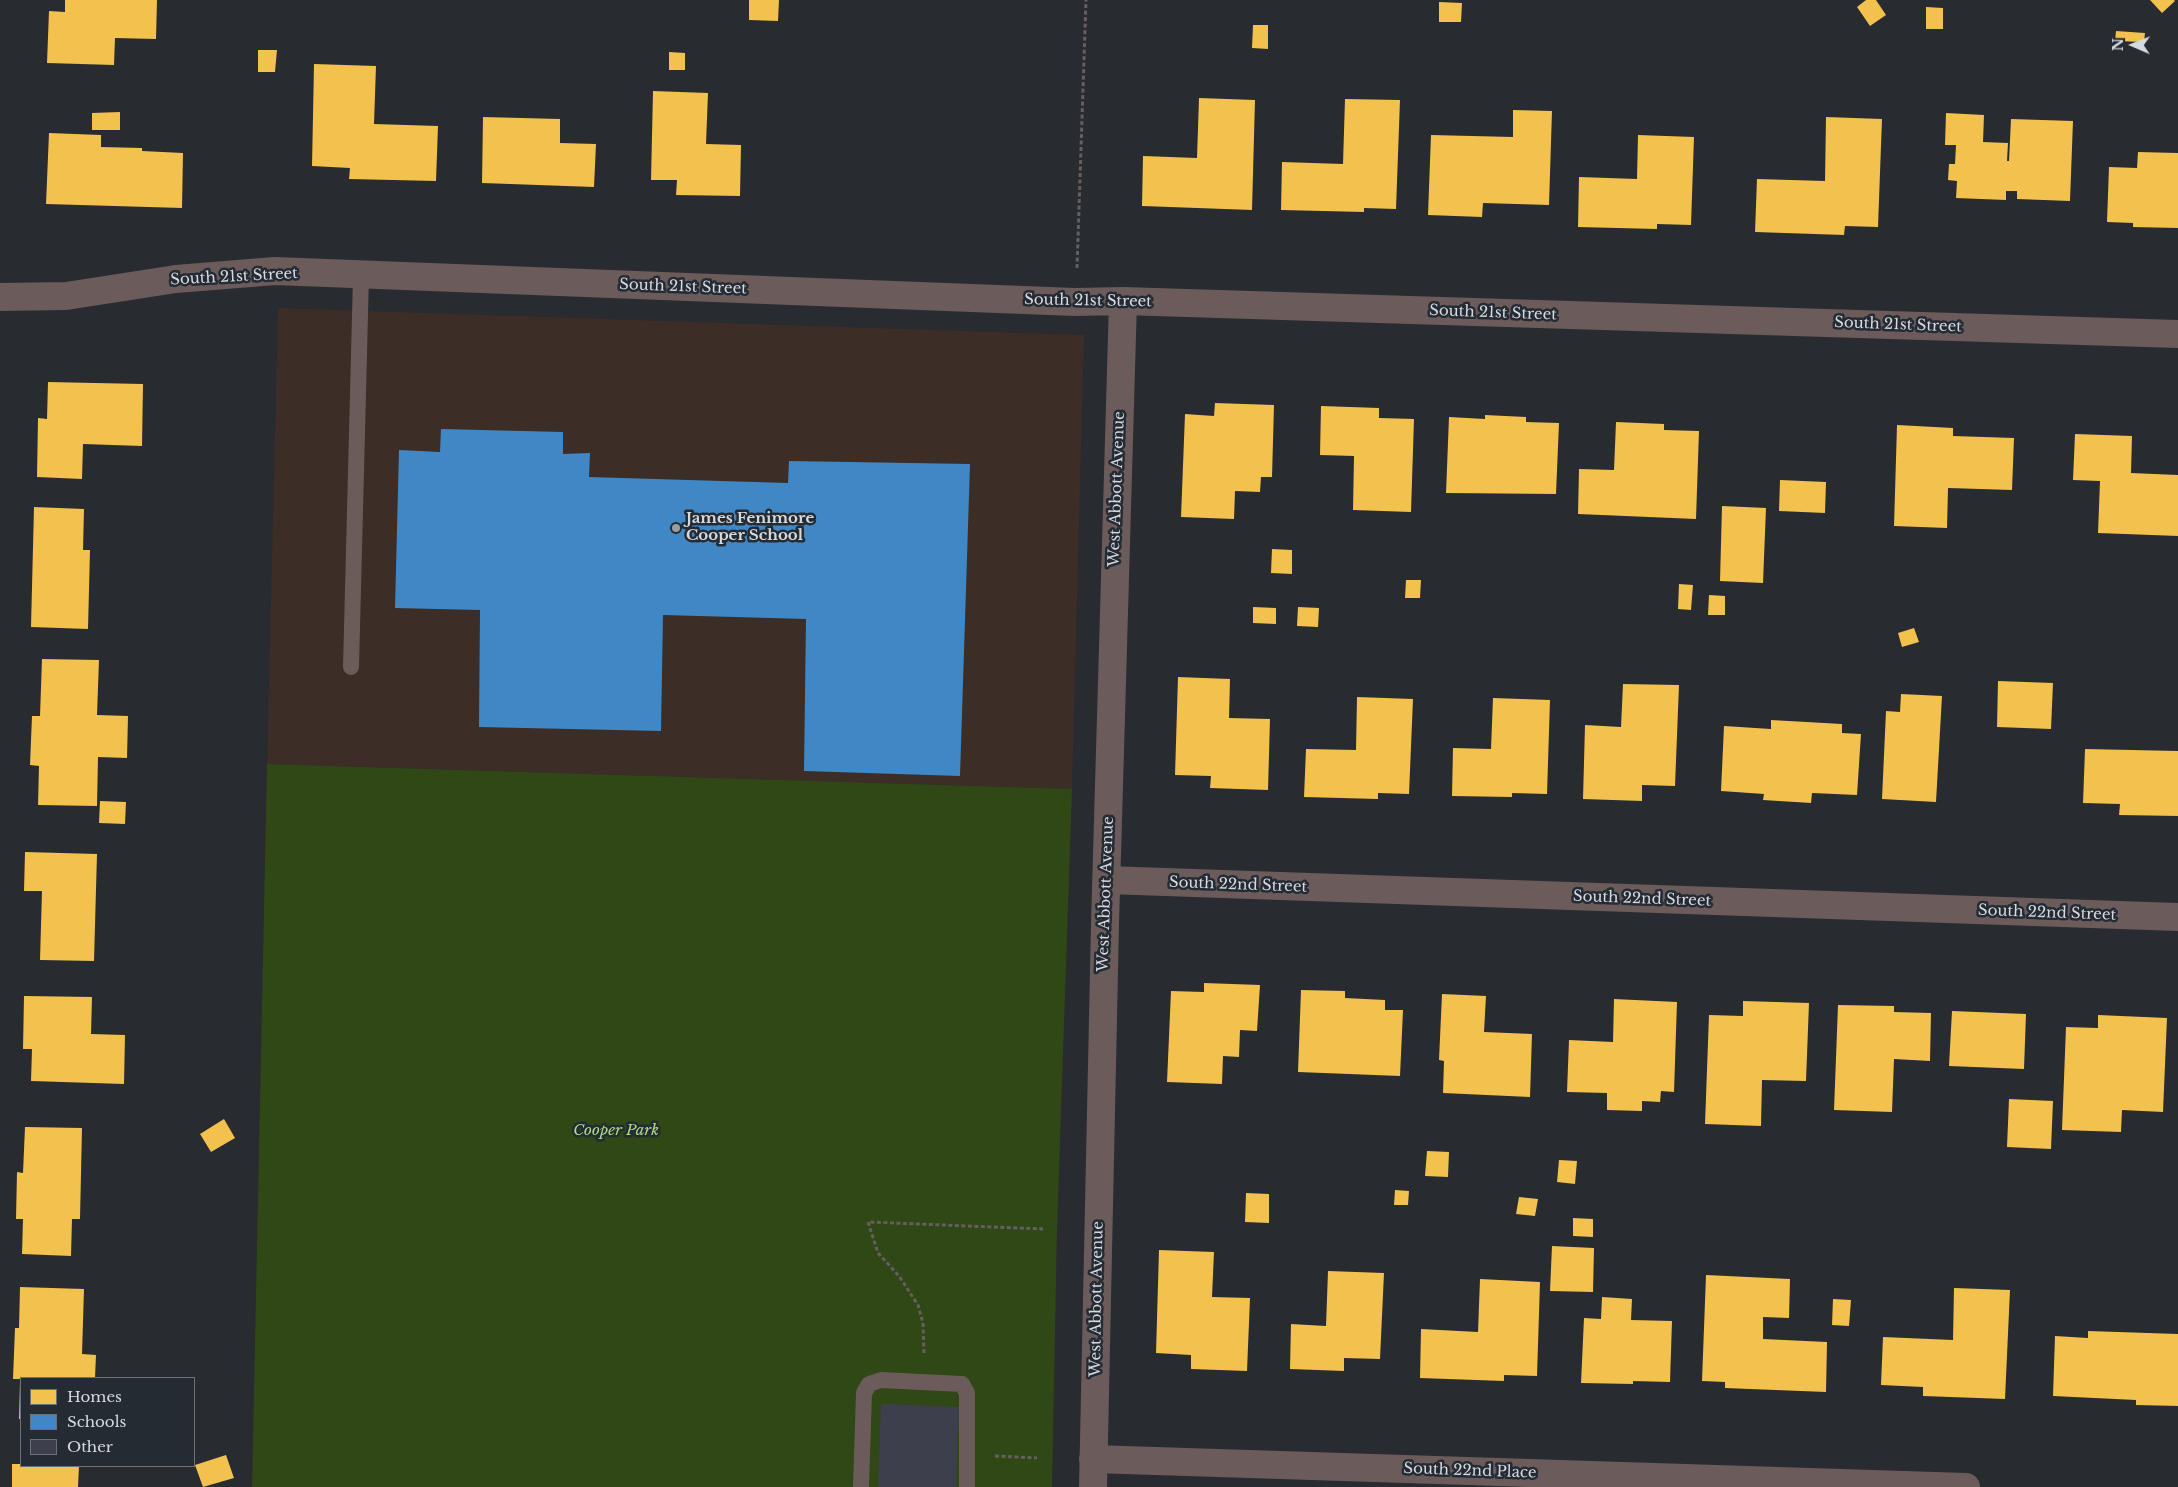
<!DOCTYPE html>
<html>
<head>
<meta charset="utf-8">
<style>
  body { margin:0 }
  #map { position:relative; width:2178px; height:1487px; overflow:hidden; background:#282b30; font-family:"Libre Baskerville",serif }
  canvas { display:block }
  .legend { position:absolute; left:20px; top:1377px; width:175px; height:90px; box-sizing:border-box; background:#242b33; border:1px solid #6b7178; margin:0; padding:6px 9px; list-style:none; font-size:15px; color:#d5dadf }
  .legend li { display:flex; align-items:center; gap:10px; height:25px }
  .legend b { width:25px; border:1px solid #6b7178 }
  .north { position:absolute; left:2108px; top:20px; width:50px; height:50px; -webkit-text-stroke:4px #242b33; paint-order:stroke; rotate:271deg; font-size:14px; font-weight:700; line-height:20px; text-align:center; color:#d5dadf }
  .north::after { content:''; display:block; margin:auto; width:18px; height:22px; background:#d5dadf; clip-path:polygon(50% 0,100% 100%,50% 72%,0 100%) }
</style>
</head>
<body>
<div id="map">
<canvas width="2178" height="1487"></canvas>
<ul class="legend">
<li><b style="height:14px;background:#f2c14e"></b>Homes</li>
<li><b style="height:14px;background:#3f88c5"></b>Schools</li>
<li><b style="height:14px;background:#3e3f4d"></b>Other</li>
</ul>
<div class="north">N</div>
</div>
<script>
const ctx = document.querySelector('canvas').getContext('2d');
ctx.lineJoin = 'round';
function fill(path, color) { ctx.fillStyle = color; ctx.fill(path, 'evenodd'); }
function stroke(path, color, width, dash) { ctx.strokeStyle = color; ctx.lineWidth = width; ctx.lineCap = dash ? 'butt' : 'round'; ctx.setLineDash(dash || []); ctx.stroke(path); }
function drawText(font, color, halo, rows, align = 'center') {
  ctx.font = font + ' "Libre Baskerville",serif'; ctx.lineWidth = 5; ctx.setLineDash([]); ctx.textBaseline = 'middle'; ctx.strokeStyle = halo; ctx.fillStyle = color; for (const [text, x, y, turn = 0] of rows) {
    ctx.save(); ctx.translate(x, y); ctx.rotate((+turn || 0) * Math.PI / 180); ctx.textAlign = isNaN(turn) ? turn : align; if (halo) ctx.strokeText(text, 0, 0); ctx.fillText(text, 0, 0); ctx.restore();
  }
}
const education = new Path2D(`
  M278,308L1084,335L1072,789L267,764Z`);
const green = new Path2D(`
  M267,764L1072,789L1057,1230L1052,1487H252Z`);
const homes = new Path2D(`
  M65,0H157L156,39L115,38L114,65L47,63L49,11L65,12Z
  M749,0H779L778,21L749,20Z
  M1866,0H1876L1886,15L1870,26L1857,7Z
  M2150,0H2174L2175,1L2162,13Z
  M1439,2L1462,3L1461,22H1439Z
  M1926,7L1943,8V29H1926Z
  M1253,25H1268V49L1252,48Z
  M2116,31L2145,33L2144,42L2115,41Z
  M258,50H277L275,72H258Z
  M669,52L685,53V70H669Z
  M314,64L376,66L374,124L438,126L436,181L349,179L350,168L312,166Z
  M653,91L708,93L706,144L741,145L740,196L676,195L677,180H651Z
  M1199,98L1255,100L1252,210L1142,206L1143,156L1197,158Z
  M1345,99L1400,100L1396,209L1364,208V212L1281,210L1282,162L1343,164Z
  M1513,110L1552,111L1549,205L1483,203L1482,217L1428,215L1431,135L1513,137Z
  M120,112V130H92V113Z
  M1946,113L1984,115L1983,142L2008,143L2007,161H2009L2011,119L2073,121L2070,201L2017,199V191H2006V200L1956,198L1957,181L1948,180L1949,164H1955L1956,145H1945Z
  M483,117L560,119V143L596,144L594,187L482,183Z
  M1826,117L1882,119L1878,227L1845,226L1844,235L1755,232L1757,179L1825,181Z
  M49,133L101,135V147L142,148V151L183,153L182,208L46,204Z
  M1638,135L1694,137L1691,225L1657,224V229L1578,227L1579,177L1637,179Z
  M2138,152L2178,153V228L2133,227V223L2107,222L2109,167L2137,168Z
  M48,382L143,384L142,446L83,444L82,479L37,477L38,418L47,419Z
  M1215,403L1274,405L1272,477H1261L1260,492L1235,491L1234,519L1181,517L1185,414L1214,416Z
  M1321,406L1379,408V418L1414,419L1411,512L1353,510L1354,456L1320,455Z
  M1485,415L1526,417V422L1559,423L1556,494L1446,493L1449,417L1485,419Z
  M1616,422L1664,424V430L1699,431L1696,519L1578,514L1579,469L1614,470Z
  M1897,425L1953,428V436L2014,438L2012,490L1948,488L1947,528L1894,526Z
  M2075,434L2132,436L2131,473L2178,475V536L2098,533L2100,481L2073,480Z
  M1780,480L1826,482L1825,513L1779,511Z
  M1722,506L1766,508L1763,583L1720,581Z
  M34,507L84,509L83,550H90L88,629L31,627Z
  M1272,549L1292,550V574L1271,573Z
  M1406,580H1421L1420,598H1405Z
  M1679,584L1693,585L1691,610L1678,609Z
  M1709,595L1725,596V615H1708Z
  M1253,607L1276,608V624L1253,623Z
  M1298,607L1319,608L1318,627L1297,626Z
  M1914,628L1919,642L1902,647L1898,633Z
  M42,659L99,660L97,715L128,716L127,758L98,757L97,806L38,805L39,766L30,765L32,716H40Z
  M1178,677L1230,679L1229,718L1270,719L1268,790L1210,788L1211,776L1175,775Z
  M1998,681L2053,683L2051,729L1997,727Z
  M1623,684L1679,685L1675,786L1642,785V801L1583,799L1585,725L1621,727Z
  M1901,694L1942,696L1936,802L1882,799L1886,711L1900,712Z
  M1357,697L1413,699L1409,794L1378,793V799L1304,797L1306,749L1356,750Z
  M1493,698L1550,700L1547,794L1512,793V797L1452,796L1453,748L1491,749Z
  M1771,720L1842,724V733L1861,734L1857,795L1812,793L1811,803L1763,800L1764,794L1721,791L1724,726L1771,729Z
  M2085,749L2178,751V816L2119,815L2120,804L2083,803Z
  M100,801L126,802L125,824L99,823Z
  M25,852L97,854L94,961L40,960L42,891H24Z
  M1204,983L1260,985L1257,1031L1240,1030L1239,1057L1223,1056L1222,1084L1167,1082L1171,991L1204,992Z
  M1301,990L1345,991V998L1385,1000V1010H1403L1400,1076L1298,1072Z
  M1442,994L1486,996L1484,1032L1532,1034L1530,1097L1443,1093L1444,1061L1439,1060Z
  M24,996L92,997L91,1034L125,1035L124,1084L31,1081L32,1049H23Z
  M1614,999L1677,1002L1674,1092L1661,1091L1660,1102L1642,1101V1111L1607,1110V1093L1567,1092L1569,1040L1613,1042Z
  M1743,1001L1809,1003L1806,1081L1762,1080L1761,1126L1705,1124L1709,1015L1743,1016Z
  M1838,1005L1894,1006V1012L1931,1013L1930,1061L1894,1059L1892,1112L1834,1110Z
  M1952,1011L2026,1014L2024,1069L1949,1066Z
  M2098,1015L2167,1018L2163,1112L2122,1110L2121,1132L2062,1130L2066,1027L2098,1028Z
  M2009,1099L2053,1101L2051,1149L2007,1147Z
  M224,1119L235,1138L211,1152L200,1134Z
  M25,1127L82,1128L80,1219H72L71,1256L22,1254L23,1219H16L17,1172L23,1173Z
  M1427,1151L1449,1152L1448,1177L1425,1176Z
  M1559,1160L1577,1161L1575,1184L1557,1182Z
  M1395,1190L1409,1191L1408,1205H1394Z
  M1246,1193L1269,1194V1223L1245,1222Z
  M1519,1197L1538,1199L1535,1216L1516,1214Z
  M1573,1218L1593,1219V1237L1573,1236Z
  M1552,1246L1594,1248L1593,1292L1550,1291Z
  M1159,1250L1214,1252L1212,1297L1250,1298L1247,1371L1191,1369V1355L1156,1353Z
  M1328,1271L1384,1273L1380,1359L1344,1358V1371L1290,1369L1291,1324L1326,1326Z
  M1706,1275L1790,1279L1789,1318L1763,1317V1339L1827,1342L1826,1392L1725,1388V1382L1702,1381Z
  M1480,1279L1540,1282L1537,1376L1504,1375V1381L1420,1378L1421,1329L1478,1332Z
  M20,1287L84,1289L82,1354L96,1355L95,1378L13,1379L15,1328H19Z
  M1954,1288L2010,1290L2005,1399L1923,1396V1387L1881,1385L1883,1337L1953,1340Z
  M1602,1297L1632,1299L1631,1320L1672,1321L1670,1382L1633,1381V1384L1581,1383L1584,1318L1601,1319Z
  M1833,1299L1851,1300L1849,1326L1832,1325Z
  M2088,1331L2178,1334V1406L2136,1405V1400L2053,1396L2055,1336L2088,1338Z
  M20,1382H21V1419H19Z
  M226,1455L234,1478L203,1487L195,1465Z
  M12,1464H21V1466H79L78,1487H12Z`);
const schools = new Path2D(`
  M441,429L563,432V454L590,453L589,477L788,483L789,461L970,464L960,776L804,771L806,619L663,615L661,731L479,727L480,610L395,608L399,450L440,452Z`);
const building = new Path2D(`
  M881,1404L959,1407L956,1487H878Z`);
const path = new Path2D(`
  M1077,268L1086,0
  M924,1353L923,1323L918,1305L899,1276L878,1253L868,1222L1043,1229
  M995,1456L1037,1458`);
const lane = new Path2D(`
  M351,667L361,276
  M861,1487L864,1393L869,1384L881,1380L962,1384L967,1393V1487`);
const street = new Path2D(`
  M0,297L66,296L176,279L275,271L1075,302L1123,301L2178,334
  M1107,880L2178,917
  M1093,1459L1966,1487
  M1093,1487L1105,924L1123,301`);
const markers = [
  [676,528,5,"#989da2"]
];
const streetNames = [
  ["South 21st Street",234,277,-3],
  ["South 21st Street",683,287,2],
  ["South 21st Street",1088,301,1],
  ["South 21st Street",1493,313,2],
  ["South 21st Street",1898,325,2],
  ["West Abbott Avenue",1117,489,-88],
  ["South 22nd Street",1238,885,2],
  ["West Abbott Avenue",1106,894,-88],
  ["South 22nd Street",1642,899,2],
  ["South 22nd Street",2047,913,2],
  ["West Abbott Avenue",1097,1299,-89],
  ["South 22nd Place",1470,1471,2]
];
const poiNames = [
  ["James Fenimore",686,519],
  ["Cooper School",686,536]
];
const parkNames = [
  ["Cooper Park",616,1131]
];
fill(education, '#3c2d26');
fill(green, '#2f4816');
fill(homes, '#f2c14e');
fill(schools, '#3f88c5');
fill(building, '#3e3f4d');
stroke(path, '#665e5f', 3, [4, 2.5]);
stroke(lane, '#6b5b5a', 16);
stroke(street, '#6b5b5a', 28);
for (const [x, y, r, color] of markers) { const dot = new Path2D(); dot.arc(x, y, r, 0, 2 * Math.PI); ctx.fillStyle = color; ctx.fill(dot); stroke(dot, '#242b33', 2); }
drawText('15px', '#d5dadf', '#242b33', streetNames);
drawText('bold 15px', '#d5dadf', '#242b33', poiNames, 'left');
drawText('italic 15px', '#abdd83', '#242b33', parkNames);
</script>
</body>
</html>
